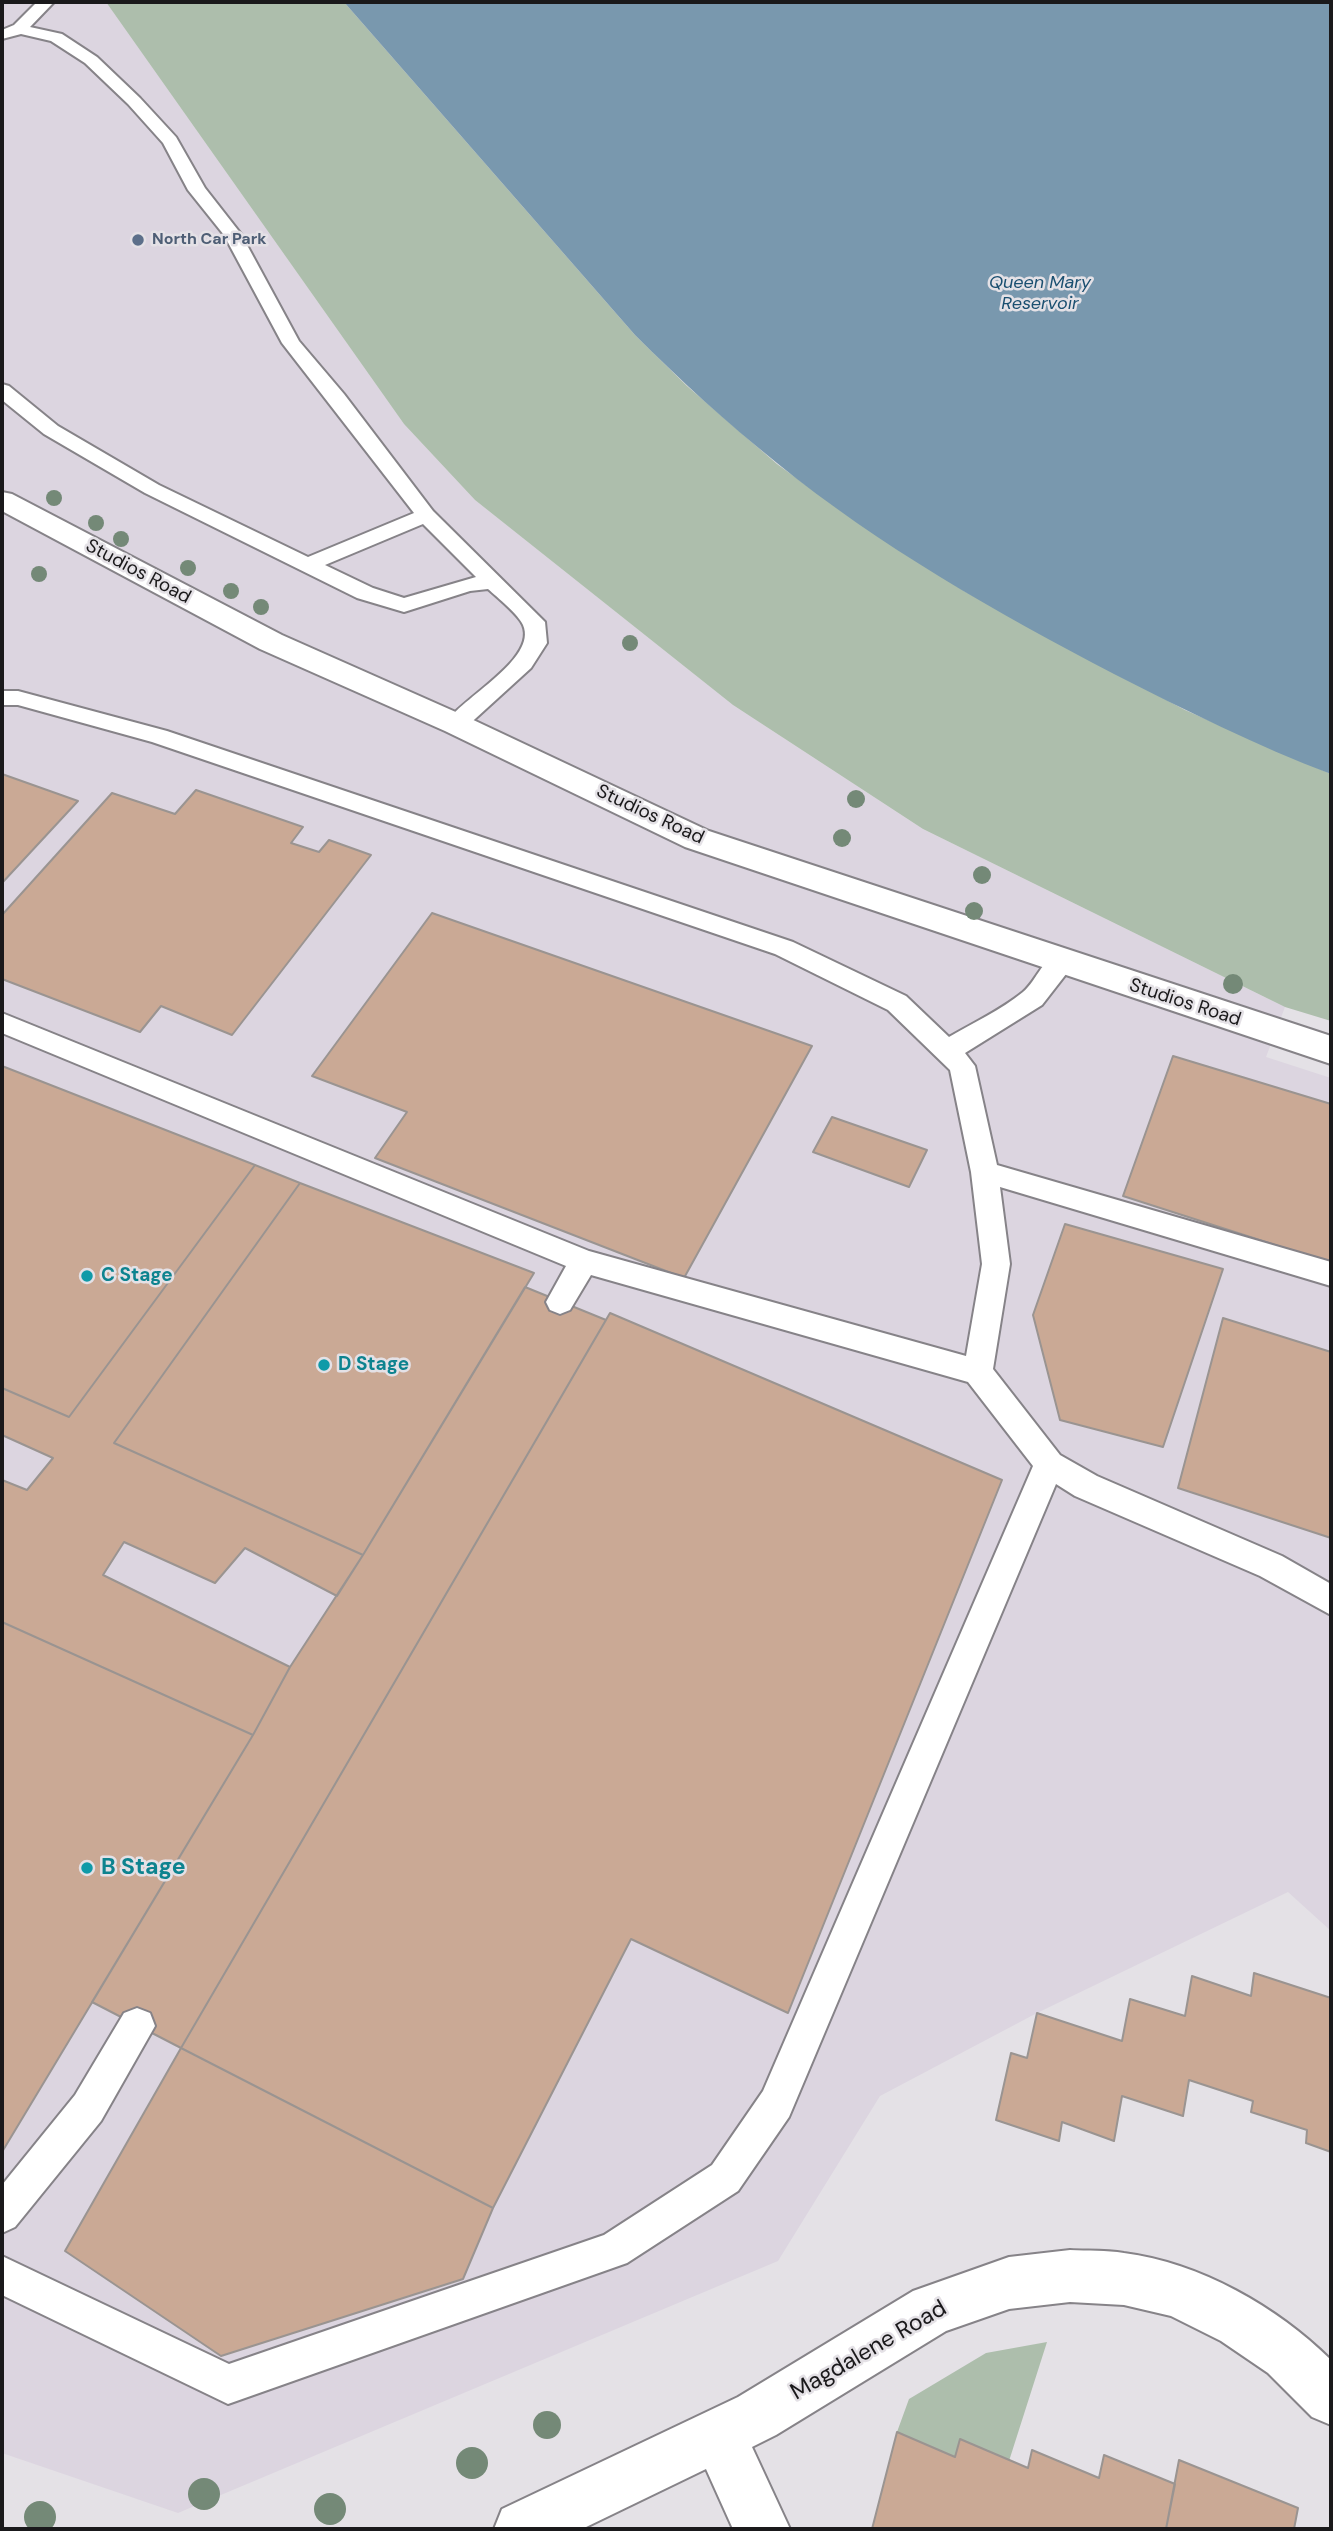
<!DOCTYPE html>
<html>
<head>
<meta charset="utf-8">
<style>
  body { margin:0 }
  #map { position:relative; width:1333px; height:2531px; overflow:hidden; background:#e4e1e6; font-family:"DM Sans",sans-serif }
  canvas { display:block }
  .frame { position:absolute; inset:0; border:4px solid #1a191b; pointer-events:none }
</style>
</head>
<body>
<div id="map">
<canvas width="1333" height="2531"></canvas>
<div class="frame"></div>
</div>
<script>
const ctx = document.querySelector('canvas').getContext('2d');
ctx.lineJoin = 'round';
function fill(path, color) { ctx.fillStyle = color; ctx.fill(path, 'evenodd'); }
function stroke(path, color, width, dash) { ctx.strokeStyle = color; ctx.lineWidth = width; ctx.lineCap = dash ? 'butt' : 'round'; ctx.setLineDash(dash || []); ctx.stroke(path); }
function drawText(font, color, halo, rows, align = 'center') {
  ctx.font = font + ' "DM Sans",sans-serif'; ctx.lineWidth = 5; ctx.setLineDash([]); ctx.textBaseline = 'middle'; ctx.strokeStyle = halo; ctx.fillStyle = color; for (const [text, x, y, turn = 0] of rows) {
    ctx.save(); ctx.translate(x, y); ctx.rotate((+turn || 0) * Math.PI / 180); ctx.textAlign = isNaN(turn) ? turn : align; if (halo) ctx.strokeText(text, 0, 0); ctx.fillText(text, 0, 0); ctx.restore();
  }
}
const built = new Path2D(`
  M2,2H106L404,424L475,500L733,705L923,829L1285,1007L1266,1057L1331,1078V1931L1288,1892L1037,2013L880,2096L778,2261L178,2513L2,2453Z`);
const green = new Path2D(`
  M106,2H344L635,335L687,386L777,464L847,515L964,591L1185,710L1331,774V1021L1285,1007L923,829L733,705L475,500L404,424Z
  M1047,2342L1009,2461L960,2439L955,2457L897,2432L909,2399L986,2353Z`);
const water = new Path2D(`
  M344,2H1331V774C1257,746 1185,710 1114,674C997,613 879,546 777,463C727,423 680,380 635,335Z`);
const building = new Path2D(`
  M2,774L78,801L2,883Z
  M196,790L303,827L291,843L319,852L329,840L371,855L232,1035L161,1006L140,1032L2,979V915L112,793L175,814Z
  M432,913L812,1046L684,1278L375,1158L407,1112L312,1076Z
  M1173,1056L1331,1104V1263L1123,1196Z
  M2,1066L255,1165L69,1417L2,1388Z
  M832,1117L927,1150L909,1187L813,1152Z
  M255,1165L300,1183L114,1443L363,1555L337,1596L245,1548L215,1583L124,1542L103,1575L290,1667L253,1735L2,1622V1480L27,1490L53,1458L2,1435V1388L69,1417Z
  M300,1183L534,1273L363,1555L114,1443Z
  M1065,1224L1223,1269L1163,1447L1060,1420L1033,1315Z
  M525,1287L606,1320L181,2048L92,2002L253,1735L290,1667L363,1555Z
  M610,1313L1002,1480L788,2013L631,1939L493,2208L181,2048Z
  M1223,1318L1331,1352V1538L1178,1488Z
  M2,1622L253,1735L2,2152Z
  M1254,1973L1331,1998V2152L1306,2143L1307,2130L1251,2112L1253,2101L1189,2080L1183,2116L1122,2096L1114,2141L1062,2122L1059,2141L996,2120L1011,2053L1027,2058L1037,2013L1122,2041L1130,1999L1185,2016L1192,1976L1251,1996Z
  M181,2048L493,2208L463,2279L221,2356L65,2251Z
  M897,2432L955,2457L960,2439L1028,2468L1032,2450L1099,2478L1104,2455L1175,2484L1166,2529H872Z
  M1179,2460L1298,2508L1294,2529H1166Z`);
const service = new Path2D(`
  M37,2H54L30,27L62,34L97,57L140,98L176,137L205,188L241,234L299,341L344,394L433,511L545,622L547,643L531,668L464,729L456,732L448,729L445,724C461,698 538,659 523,625C519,615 497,597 488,589L470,591L404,612L357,598L145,493L44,434L2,400V384L9,386L58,426L159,485L308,557L414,513L282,343L224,235L188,190L163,143L128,104L85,63L51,41L21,34L2,39V30L14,25ZM423,524L476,577L404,598L373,588L325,565Z
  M2,691H18L167,731L793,942L906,996L949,1037C973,1023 1001,1010 1023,992C1039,979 1045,948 1070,955L1073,962L1070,969L1042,1005L965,1053L975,1066L997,1165L1331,1262V1286L1000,1187L1010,1264L993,1369L1060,1455L1097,1476L1282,1556L1331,1584V1615L1260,1576L1075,1496L1056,1484L789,2117L738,2191L627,2263L228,2404L2,2295V2256L229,2364L604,2235L712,2165L763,2091L1033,1466L968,1382L591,1275L570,1310L560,1314L550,1310L546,1302L566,1266L2,1033V1013L589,1251L966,1356L982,1264L971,1172L950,1070L888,1010L775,954L152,742L18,705H2Z
  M137,2008L150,2013L155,2026L101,2121L15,2227L2,2233V2185L75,2095L124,2013Z`);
const minor = new Path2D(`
  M2,492L12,494L282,635L467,717L709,831L1331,1036V1064L685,847L445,731L260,649L2,511Z
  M1070,2250C1088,2251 1106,2250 1124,2253C1201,2263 1277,2307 1331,2360V2425L1312,2417L1268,2373L1221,2341L1171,2316L1124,2305L1070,2302L1009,2309L946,2331L776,2435L752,2447L790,2529H733L706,2469L582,2529H494L502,2509L738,2397L913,2291L1009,2257Z`);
const trees = [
  [54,498,8],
  [96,523,8],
  [121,539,8],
  [188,568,8],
  [39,574,8],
  [231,591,8],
  [261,607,8],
  [630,643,8],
  [856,799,9],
  [842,838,9],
  [982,875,9],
  [974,911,9],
  [1233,984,10],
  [547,2425,14],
  [472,2463,16],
  [204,2494,16],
  [330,2509,16],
  [40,2517,16]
];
const markers = [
  [138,240,7,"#5c6f8a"],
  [87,1276,7,"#0f9aa8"],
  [324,1365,7,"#0f9aa8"],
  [87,1868,7,"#0f9aa8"]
];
const farServicenames = [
  ["North Car Park",152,240]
];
const farWaternames = [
  ["Queen Mary",1040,283],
  ["Reservoir",1040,304]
];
const streetNames = [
  ["Studios Road",138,572,28],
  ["Studios Road",650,815,25],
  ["Studios Road",1185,1003,18]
];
const cultureNames = [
  ["C Stage",101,1276],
  ["D Stage",338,1365]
];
const nearCulturenames = [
  ["B Stage",101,1868]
];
const nearStreetnames = [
  ["Magdalene Road",869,2351,-30]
];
fill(built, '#dcd5e0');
fill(green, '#adbeac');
fill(water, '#7998ae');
fill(building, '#caa995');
stroke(building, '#9a9491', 2);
stroke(service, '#868388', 4);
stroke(minor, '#868388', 4);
fill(service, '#fff');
fill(minor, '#fff');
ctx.fillStyle = '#748977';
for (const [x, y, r] of trees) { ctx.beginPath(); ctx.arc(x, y, r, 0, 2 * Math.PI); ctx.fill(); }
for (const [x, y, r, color] of markers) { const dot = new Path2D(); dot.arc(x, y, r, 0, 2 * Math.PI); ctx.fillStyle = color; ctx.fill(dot); stroke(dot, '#e4e1e6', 2.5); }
drawText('bold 16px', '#4e5e75', '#e4e1e6', farServicenames, 'left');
drawText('italic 18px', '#1a4f70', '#e4e1e6', farWaternames);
drawText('19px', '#1a191b', '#e4e1e6', streetNames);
drawText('bold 19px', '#0d838f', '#e4e1e6', cultureNames, 'left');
drawText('bold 23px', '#0d838f', '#e4e1e6', nearCulturenames, 'left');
drawText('23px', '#1a191b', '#e4e1e6', nearStreetnames);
</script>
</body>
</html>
